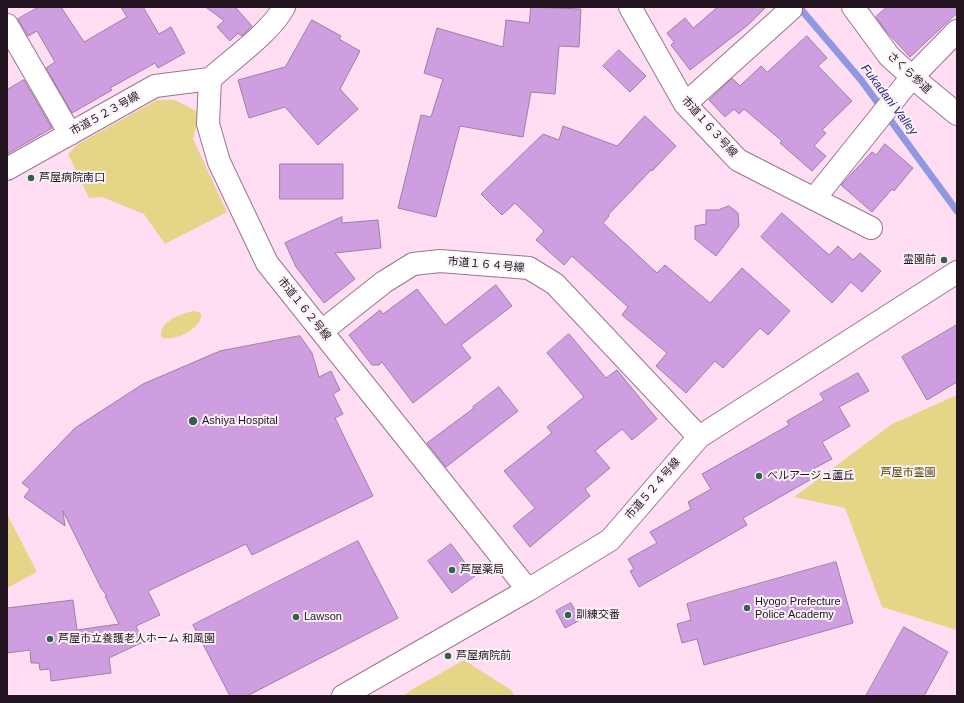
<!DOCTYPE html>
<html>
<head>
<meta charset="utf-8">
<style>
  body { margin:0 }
  #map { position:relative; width:964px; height:703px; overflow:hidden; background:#ffdef4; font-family:Helvetica,sans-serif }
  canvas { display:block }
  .frame { position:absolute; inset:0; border:8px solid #22141e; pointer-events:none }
</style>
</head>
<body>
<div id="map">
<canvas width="964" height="703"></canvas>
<div class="frame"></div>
</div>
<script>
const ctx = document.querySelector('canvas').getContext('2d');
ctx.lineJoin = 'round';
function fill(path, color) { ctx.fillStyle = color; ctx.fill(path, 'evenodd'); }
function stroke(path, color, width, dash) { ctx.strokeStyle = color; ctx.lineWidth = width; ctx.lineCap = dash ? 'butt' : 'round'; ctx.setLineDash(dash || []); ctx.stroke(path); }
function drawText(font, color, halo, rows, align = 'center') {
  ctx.font = font + ' Helvetica,"Noto Sans JP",sans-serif'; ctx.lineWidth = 4; ctx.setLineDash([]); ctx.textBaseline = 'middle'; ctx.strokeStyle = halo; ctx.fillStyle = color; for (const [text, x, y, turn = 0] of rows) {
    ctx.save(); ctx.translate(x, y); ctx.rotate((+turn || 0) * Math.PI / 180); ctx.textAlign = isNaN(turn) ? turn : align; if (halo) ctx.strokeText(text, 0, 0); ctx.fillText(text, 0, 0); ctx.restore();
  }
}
const green = new Path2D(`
  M157,100H175L200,113L193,139L227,212L165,244L144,214L102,197L89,198L68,154L78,144Z
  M194,311L201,313C204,328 173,343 161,337C159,321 182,313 194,311Z
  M957,395V630L882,607L845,508L794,497L892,424Z
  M7,514L37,572L7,588Z
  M464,660L511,690L515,696H403L411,690Z`);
const stream = new Path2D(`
  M799,7L861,80L957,211`);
const building = new Path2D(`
  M39,7H61L84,42L127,17L121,7H143L159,34L171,27L185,53L158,68L155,63L110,88L112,90L72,113L46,68L55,62L37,31L28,36L18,19Z
  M206,7H235L252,26L242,36L238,33L230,41L217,27L224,21Z
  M531,7L581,9L579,47L559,46L555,94L531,92L523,137L460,126L436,217L398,208L421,115L431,117L443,79L424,73L437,28L503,47L506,20L529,23Z
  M718,7H766L748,25L690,70L671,45L674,42L667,33L685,18L693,28Z
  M887,7H957V13L910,57L885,30L876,17Z
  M312,20L341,36L339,39L360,51L340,89L358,109L318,145L285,107L249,118L238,80L285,67Z
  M807,36L827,58L818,66L852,101L822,130L826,133L814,146L826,156L812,171L780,143L782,141L744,109L739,114L734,109L725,117L709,100L732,78L740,86L761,66L767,72Z
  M619,50L646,76L630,92L603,66Z
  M24,80L52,128L7,154V90Z
  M645,116L676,146L652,171L651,170L608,215L609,216L603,223L657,273L665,265L710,303L742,268L790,311L768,335L760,328L723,368L715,361L686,393L656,366L667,353L622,315L628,307L572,256L564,265L536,240L544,231L515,203L502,215L481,194L543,134L559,140L563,126L617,146Z
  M885,144L913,168L894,191L892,189L872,212L841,185L872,152L876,155Z
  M280,164H343V199H280Z
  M729,206L738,213L739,226L716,256L695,239V226L706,224V210H718Z
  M782,213L829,255L838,246L853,260L860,253L881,271L862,292L851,282L832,303L761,237Z
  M342,217V223L378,220L381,248L335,253L355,279L324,303L296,267L285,243Z
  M496,285L512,306L461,345L471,358L413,403L382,362L379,365H372L349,335L380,310L383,314L417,289L445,325Z
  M957,325V382L927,400L902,357Z
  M569,334L606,378L617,370L657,419L632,440L622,429L595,451L610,468L585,489L590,496L530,547L513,526L535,508L504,471L552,433L547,427L584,397L547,353Z
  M300,336L312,353L319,377L331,371L340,390L333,394L343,414L335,418L373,496L252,555L246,544L148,591L160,615L136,626L143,642L109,658L111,673L51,681L50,669L40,670L39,663H31L30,650L7,653V608L73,600L77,630L119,624L105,596H107L101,588L63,511L65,526L24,497L30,489L22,483L75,428L143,384L220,351Z
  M858,373L869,391L839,407L850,426L822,442L832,459L811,470L815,477L743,518L747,525L639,587L630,571L634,569L628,559L657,543L650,532L691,509L688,502L711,489L702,474L789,425L787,421L824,400L820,394Z
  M499,387L518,411L446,467L427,443L474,408L473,407Z
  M358,541L398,618L247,696H230L193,625Z
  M451,544L475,576L452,593L428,561Z
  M836,562L853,623L704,665L697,639L682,643L677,624L691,620L687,604Z
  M571,603L580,620L565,628L556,611Z
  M904,627L948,652L924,696H866Z`);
const minor = new Path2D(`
  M284,7C272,31 231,60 210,79L208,124L219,162L267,263L528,590
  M630,7L685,104L738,160L871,228
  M853,7L889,56L912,77L957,114
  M7,25L70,134
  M685,104L791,9
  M7,169L155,86L210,79
  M814,199L912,77L957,31
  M322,331L384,282L413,264L440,261L529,268L555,284L699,437
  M343,696L528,590L610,540L699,437L957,272`);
const markers = [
  [31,178,4,"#306347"],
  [944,260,4,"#306347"],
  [193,421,5,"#306347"],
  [759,476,4,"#306347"],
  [452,570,4,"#306347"],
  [747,608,4,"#306347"],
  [568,615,4,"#306347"],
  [296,617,4,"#306347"],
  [50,639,4,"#306347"],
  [448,656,4,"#306347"]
];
const streetNames = [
  ["さくら参道",909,73,43],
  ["市道５２３号線",105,114,-29],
  ["市道１６３号線",709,127,48],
  ["市道１６４号線",486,265,5],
  ["市道１６２号線",304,309,51],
  ["市道５２４号線",653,489,-49]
];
const poiNames = [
  ["芦屋病院南口",39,178],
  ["霊園前",936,260,"right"],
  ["Ashiya Hospital",202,421],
  ["ベルアージュ蘆丘",767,476],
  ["芦屋薬局",460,570],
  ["Hyogo Prefecture",755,602],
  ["Police Academy",755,615],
  ["訓練交番",576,615],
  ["Lawson",304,617],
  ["芦屋市立養護老人ホーム 和風園",58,639],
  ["芦屋病院前",456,656]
];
const parkNames = [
  ["芦屋市霊園",908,473]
];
const waterNames = [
  ["Fukadani Valley",889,100,53]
];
fill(green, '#e5d587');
stroke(stream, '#8f98e0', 7);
fill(building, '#cf9ee0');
stroke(building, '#9a80a2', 1);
stroke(minor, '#9a758f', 24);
stroke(minor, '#fff', 22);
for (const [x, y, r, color] of markers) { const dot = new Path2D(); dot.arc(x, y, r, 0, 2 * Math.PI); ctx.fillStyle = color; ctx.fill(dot); stroke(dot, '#fcf3f9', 1.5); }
drawText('11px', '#22141e', '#fcf3f9', streetNames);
drawText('11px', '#22141e', '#fcf3f9', poiNames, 'left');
drawText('11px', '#534601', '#fcf3f9', parkNames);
drawText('italic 12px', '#2b287a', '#fcf3f9', waterNames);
</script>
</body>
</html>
